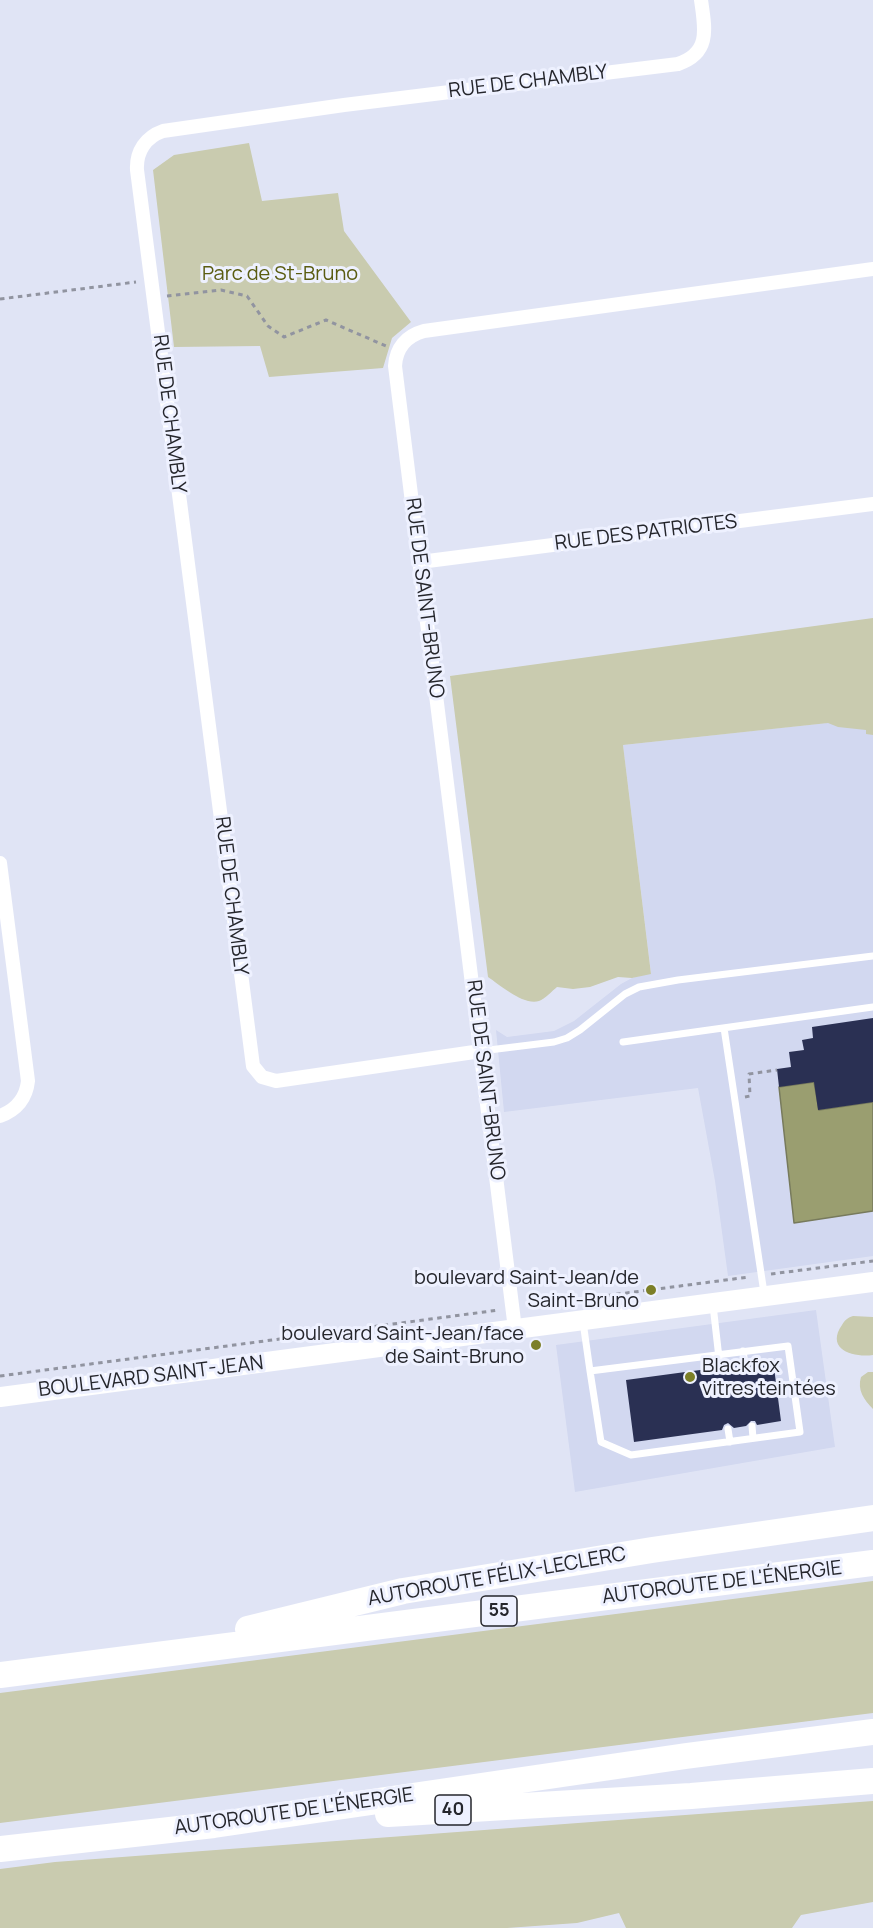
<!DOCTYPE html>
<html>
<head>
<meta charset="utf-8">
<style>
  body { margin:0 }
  canvas { display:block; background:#e0e4f5 }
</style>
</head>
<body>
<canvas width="873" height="1928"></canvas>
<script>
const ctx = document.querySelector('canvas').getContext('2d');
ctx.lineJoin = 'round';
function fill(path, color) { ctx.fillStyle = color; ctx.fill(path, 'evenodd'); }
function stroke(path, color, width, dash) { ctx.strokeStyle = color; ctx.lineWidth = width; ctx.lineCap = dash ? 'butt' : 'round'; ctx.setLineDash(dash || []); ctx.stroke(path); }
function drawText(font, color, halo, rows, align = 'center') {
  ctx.font = font + ' Manrope,sans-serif'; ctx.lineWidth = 6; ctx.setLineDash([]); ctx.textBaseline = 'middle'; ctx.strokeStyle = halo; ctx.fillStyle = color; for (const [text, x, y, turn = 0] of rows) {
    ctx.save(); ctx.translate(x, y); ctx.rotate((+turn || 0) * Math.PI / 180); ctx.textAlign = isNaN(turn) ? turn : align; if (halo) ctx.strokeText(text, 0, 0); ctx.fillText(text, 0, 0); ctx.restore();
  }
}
const built = new Path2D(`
  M873,718V1256L728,1276L715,1181L698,1088L504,1112L496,1030L507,1037L554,1031L574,1021L621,984L632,978L651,973L623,745Z
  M816,1310L835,1447L575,1492L556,1345Z`);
const green = new Path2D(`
  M249,143L262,201L338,193L344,231L411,322L392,338L383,368L269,377L260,346L174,347L153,170L174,155Z
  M873,618V735L866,734V730L838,727L828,723L623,745L651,974L632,978L618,977L590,987L573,989L557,987C552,991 545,999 539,1001C524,1006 500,985 488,977L450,676Z
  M853,1316L873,1317V1355C853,1358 825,1349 842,1325C845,1320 847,1318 853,1316Z
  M868,1372H873V1409C864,1400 857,1390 861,1377Z
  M873,1581V1713L0,1823V1693Z
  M873,1801V1902L801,1915L792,1928H626L619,1913L577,1923L507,1928H0V1869L55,1862Z`);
const water = new Path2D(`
  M814,1082L819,1110L873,1102V1211L794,1223L779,1087Z`);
const building = new Path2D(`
  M873,1018V1102L818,1110L814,1082L779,1087L777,1069L791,1067L789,1052L804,1050L802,1040L813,1038L812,1027Z
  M773,1360L781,1421L757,1425L755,1421H751L746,1426L734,1428L728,1423L724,1425L722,1430L634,1442L626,1380L715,1368L717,1372H721L726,1367L739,1365L745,1370L749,1368L751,1363Z`);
const path = new Path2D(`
  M167,296L221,290L247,296L268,326L284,337L326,320L386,346
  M0,299L136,282
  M745,1097L750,1096L749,1074L777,1070
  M771,1274L873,1261
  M527,1306L749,1277
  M0,1376L499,1310`);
const lane = new Path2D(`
  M724,1028L764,1293
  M623,1042L873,1007
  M481,1051L554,1042L567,1038L580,1030L625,994L639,987L678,980L873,956
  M713,1305L720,1367
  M583,1322L590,1371L601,1442L631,1455L800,1432L788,1346L590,1371
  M743,1351L745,1364
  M752,1426L753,1438
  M728,1429L730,1442`);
const street = new Path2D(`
  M420,562L873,504
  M0,863L28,1081C26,1099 16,1110 0,1116
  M481,1051L276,1081L262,1077L253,1066L137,170C136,151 146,137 163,131L344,105L678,64C711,53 705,28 701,0
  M515,1329L395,366C396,348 406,336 424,331L873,269`);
const secondary = new Path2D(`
  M0,1397L873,1282`);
const highway = new Path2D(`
  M248,1629L403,1591L652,1550L873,1518
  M0,1675L873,1563
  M388,1814L691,1796L873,1781
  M0,1849L214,1825L686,1756L873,1732`);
const markers = [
  [651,1290,6,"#7c7f28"],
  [536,1345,6,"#7c7f28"],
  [690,1377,6,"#7c7f28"]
];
const shields = [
  [499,1611,36],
  [453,1810,36]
];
const shieldNames = [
  ["55",499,1611],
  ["40",453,1810]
];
const streetNames = [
  ["RUE DE CHAMBLY",528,82,-7],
  ["RUE DE CHAMBLY",169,414,83],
  ["RUE DES PATRIOTES",646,533,-7],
  ["RUE DE SAINT-BRUNO",424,598,83],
  ["RUE DE CHAMBLY",231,896,83],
  ["RUE DE SAINT-BRUNO",485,1080,83],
  ["BOULEVARD SAINT-JEAN",151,1377,-7],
  ["AUTOROUTE FÉLIX-LECLERC",497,1577,-10],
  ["AUTOROUTE DE L'ÉNERGIE",722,1583,-7],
  ["AUTOROUTE DE L'ÉNERGIE",294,1812,-8]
];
const parkNames = [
  ["Parc de St-Bruno",280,274]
];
const poiNames = [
  ["boulevard Saint-Jean/de",639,1278],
  ["Saint-Bruno",639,1301],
  ["boulevard Saint-Jean/face",524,1334],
  ["de Saint-Bruno",524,1357],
  ["Blackfox",702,1366,"left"],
  ["vitres teintées",702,1389,"left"]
];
fill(built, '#d2d8f0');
fill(green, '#c9cbaf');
fill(water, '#9a9e70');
stroke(water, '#777a5c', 1.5);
fill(building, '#2a3053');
stroke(path, '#9194a0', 3, [4.5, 4.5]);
stroke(lane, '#fff', 7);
stroke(street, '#fff', 14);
stroke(secondary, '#fff', 20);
stroke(highway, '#fff', 26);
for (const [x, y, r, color] of markers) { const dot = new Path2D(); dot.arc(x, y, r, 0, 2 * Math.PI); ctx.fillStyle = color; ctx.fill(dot); stroke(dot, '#eef1ff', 2); }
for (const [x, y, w] of shields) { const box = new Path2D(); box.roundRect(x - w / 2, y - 15, w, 30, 4.5); ctx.fillStyle = '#eef1ff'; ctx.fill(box); stroke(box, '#25262c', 1.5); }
drawText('bold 18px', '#25262c', null, shieldNames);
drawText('20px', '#25262c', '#eef1ff', streetNames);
drawText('20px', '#5a5c11', '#eef1ff', parkNames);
drawText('20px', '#25262c', '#eef1ff', poiNames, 'right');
</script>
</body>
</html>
